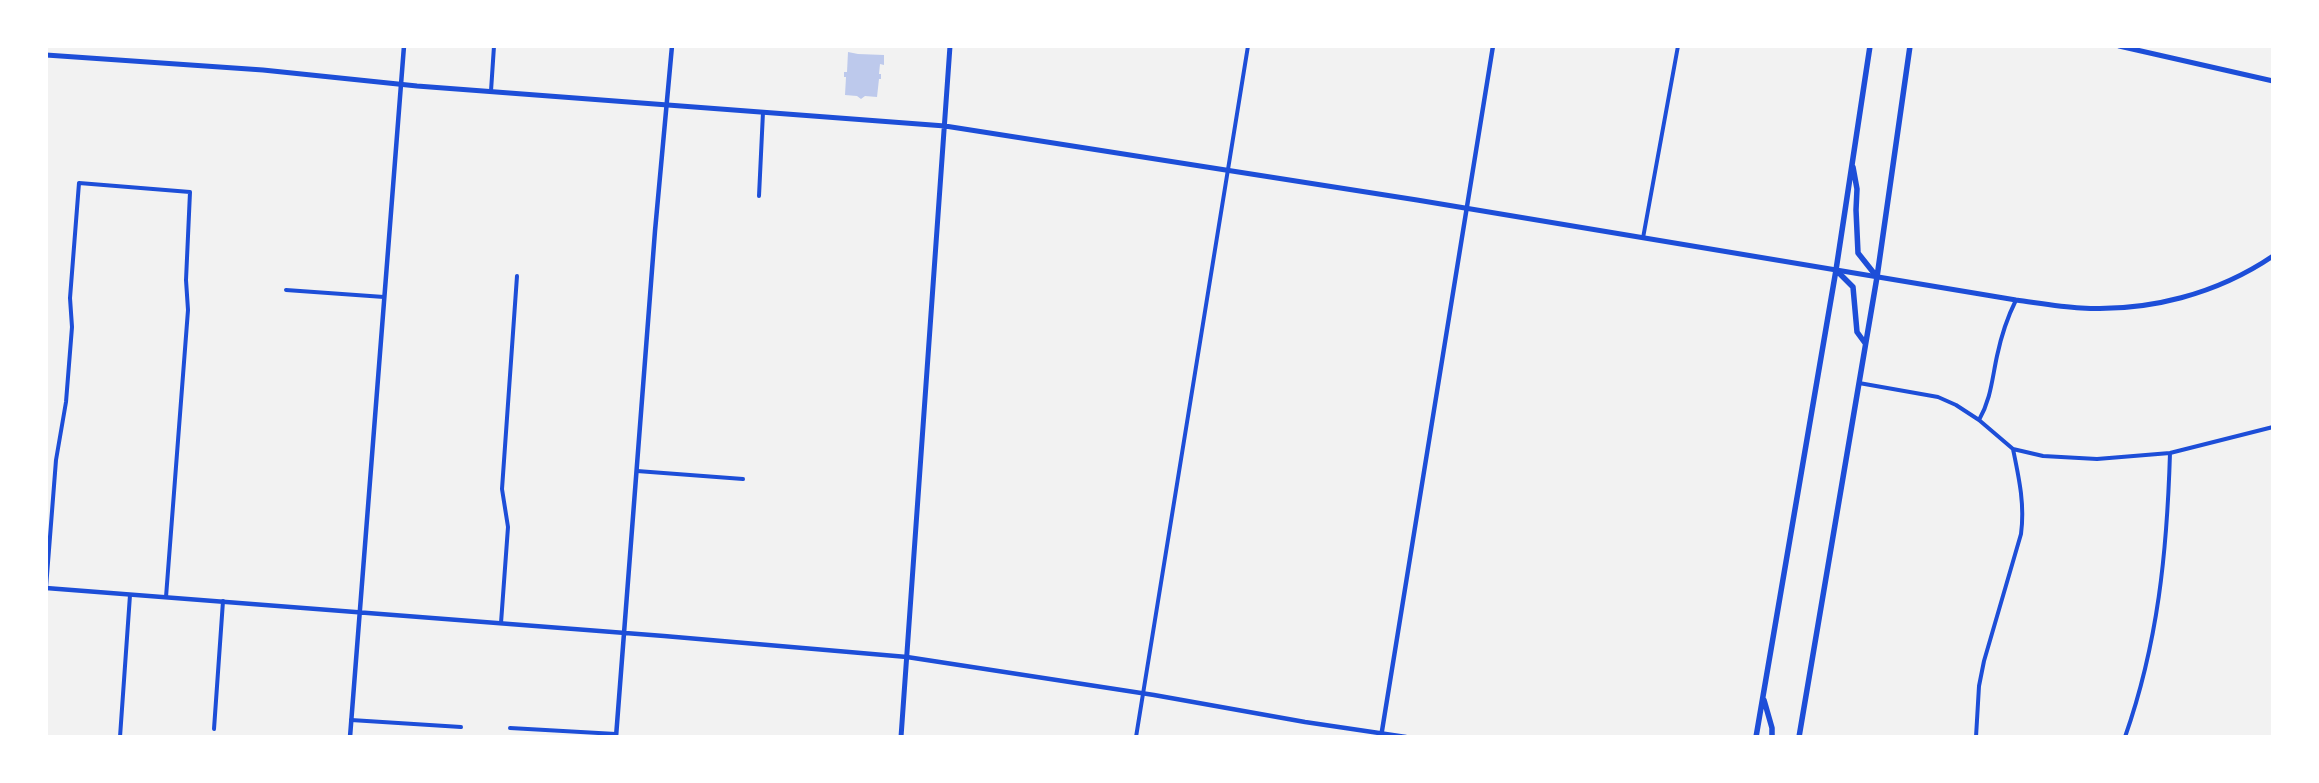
<!DOCTYPE html>
<html>
<head>
<meta charset="utf-8">
<style>
  body { margin:0 }
  #map { position:relative; width:2319px; height:783px; overflow:hidden; background:#f2f2f2; font-family:Arial,sans-serif }
  canvas { display:block }
  .frame { position:absolute; inset:0; border:48px solid #fff; pointer-events:none }
</style>
</head>
<body>
<div id="map">
<canvas width="2319" height="783"></canvas>
<div class="frame"></div>
</div>
<script>
const ctx = document.querySelector('canvas').getContext('2d');
ctx.lineJoin = 'round';
function fill(path, color) { ctx.fillStyle = color; ctx.fill(path, 'evenodd'); }
function stroke(path, color, width, dash) { ctx.strokeStyle = color; ctx.lineWidth = width; ctx.lineCap = dash ? 'butt' : 'round'; ctx.setLineDash(dash || []); ctx.stroke(path); }
const building = new Path2D(`
  M848,52L858,54L884,55V65L880,64L879,74H881V79H879L877,97L865,96L861,99L857,96L845,95L846,77H844V72H847Z`);
const minor = new Path2D(`
  M491,91L494,46
  M759,196L763,112
  M1643,238L1678,46
  M286,290L384,297
  M1859,383L1938,397L1956,405L1979,420L2013,449L2043,456L2097,459L2170,453L2273,427
  M1979,420C1991,399 1992,379 1997,356C2001,337 2007,318 2016,300
  M637,471L743,479
  M46,588L56,460L66,402L72,327L70,298L79,183L190,192L186,280L188,310L166,597
  M501,623L508,527L502,489L517,276
  M351,720L461,727
  M510,728L616,734
  M214,729L223,601
  M120,737L130,595
  M1136,737L1248,46
  M1976,737L1979,686L1984,661L2021,534C2025,505 2019,478 2013,449
  M2125,737C2158,643 2167,552 2170,453`);
const tertiary = new Path2D(`
  M46,588L664,636L907,657L1154,695L1305,722L1406,737
  M350,737L404,46
  M616,737L655,231L672,46
  M1381,737L1493,46`);
const secondary = new Path2D(`
  M2119,46L2273,81
  M46,55L263,70L417,86L945,126L1417,200L2016,300C2038,303 2059,307 2081,308C2148,312 2217,294 2273,256
  M901,737L950,46`);
const primary = new Path2D(`
  M1853,167L1857,189L1856,210L1858,253L1877,277
  M1836,270L1853,287L1857,332L1865,343
  M1764,700L1772,728V737
  M1756,737L1836,270L1870,46
  M1799,737L1877,277L1910,46`);
fill(building, '#bdc9ec');
stroke(minor, '#1d4ed8', 4);
stroke(tertiary, '#1d4ed8', 4.5);
stroke(secondary, '#1d4ed8', 5);
stroke(primary, '#1d4ed8', 5.5);
</script>
</body>
</html>
